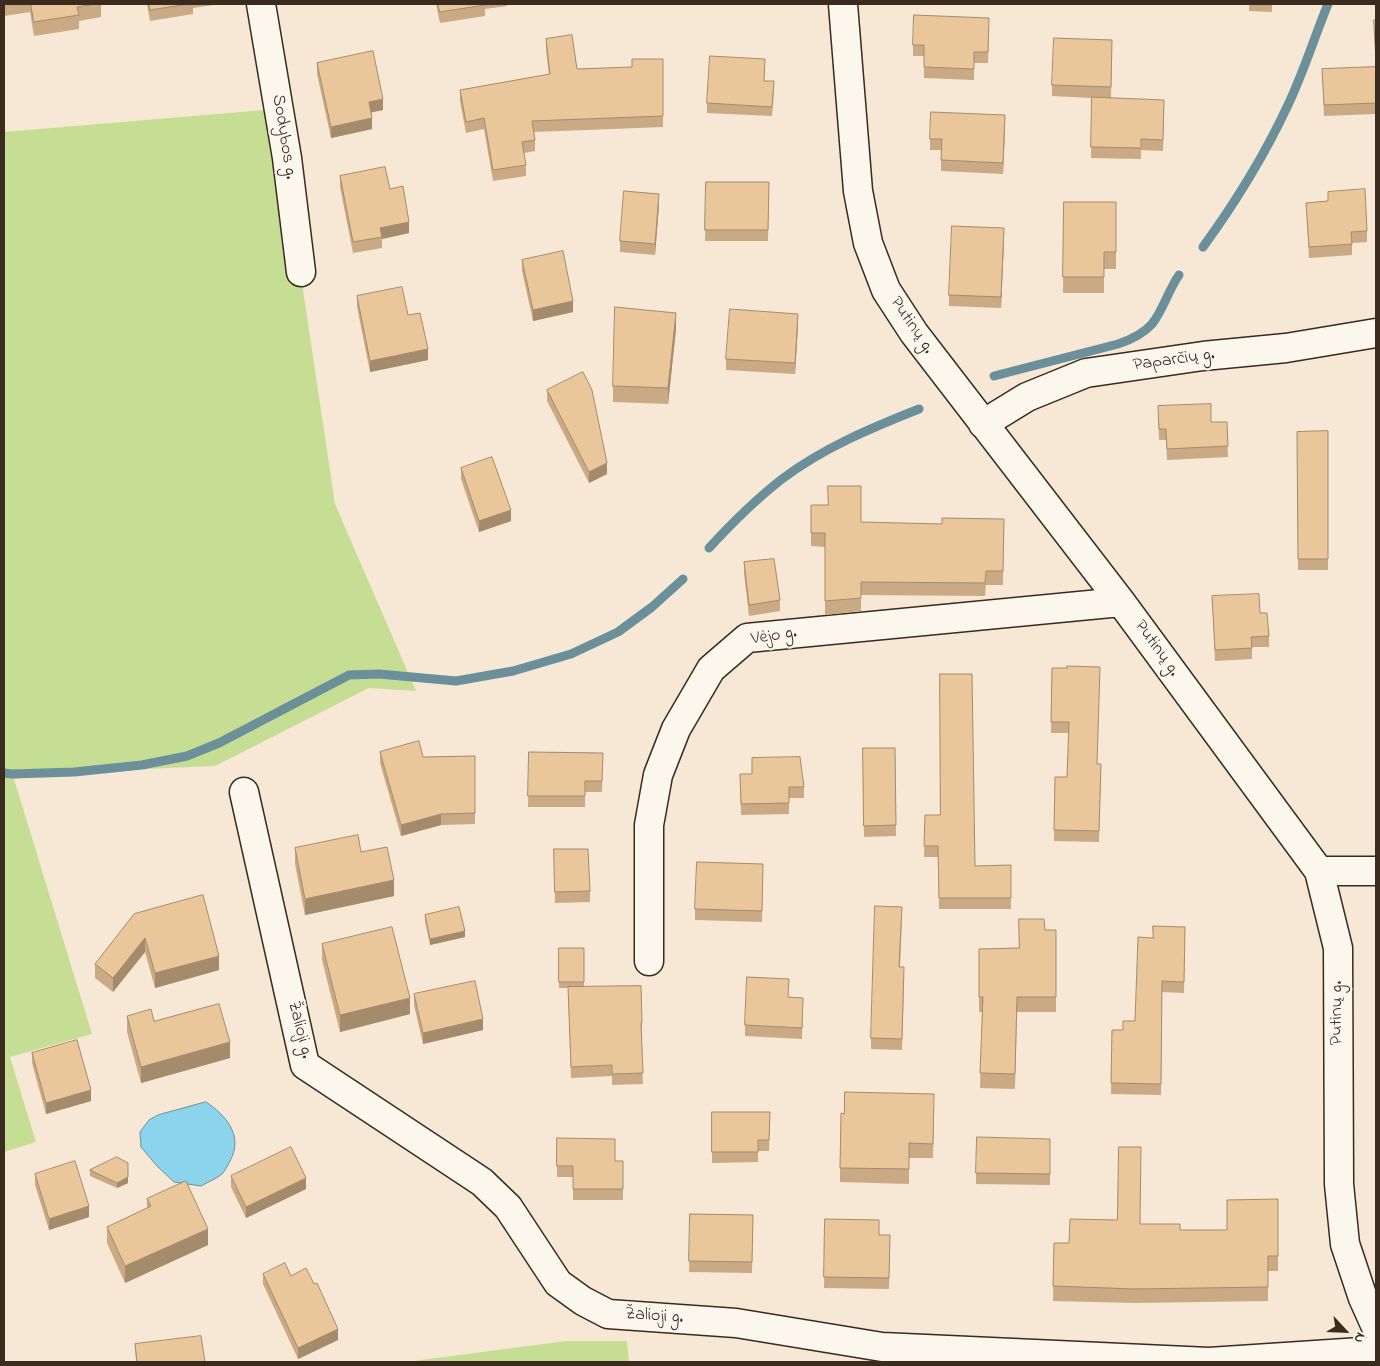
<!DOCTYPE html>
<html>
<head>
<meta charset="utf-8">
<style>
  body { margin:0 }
  #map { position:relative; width:1380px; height:1366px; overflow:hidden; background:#f6e8d4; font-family:"Indie Flower",sans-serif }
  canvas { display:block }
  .frame { position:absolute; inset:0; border:5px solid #3b2a1e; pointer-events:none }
  .north { position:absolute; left:1320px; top:1306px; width:50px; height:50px; -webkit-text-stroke:4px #fbf7ec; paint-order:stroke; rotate:115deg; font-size:14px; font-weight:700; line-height:20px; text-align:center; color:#3b2a1e }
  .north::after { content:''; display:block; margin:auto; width:18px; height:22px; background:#3b2a1e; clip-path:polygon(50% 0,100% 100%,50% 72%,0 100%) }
</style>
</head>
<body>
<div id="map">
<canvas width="1380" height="1366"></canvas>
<div class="frame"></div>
<div class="north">N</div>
</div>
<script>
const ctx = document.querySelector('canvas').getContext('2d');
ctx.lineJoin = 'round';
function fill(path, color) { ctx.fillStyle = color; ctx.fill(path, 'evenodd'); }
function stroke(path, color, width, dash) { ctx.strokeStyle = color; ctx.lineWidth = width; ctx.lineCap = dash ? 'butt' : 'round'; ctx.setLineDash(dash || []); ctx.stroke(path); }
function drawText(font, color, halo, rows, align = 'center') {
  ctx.font = font + ' "Indie Flower",sans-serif'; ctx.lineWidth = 4.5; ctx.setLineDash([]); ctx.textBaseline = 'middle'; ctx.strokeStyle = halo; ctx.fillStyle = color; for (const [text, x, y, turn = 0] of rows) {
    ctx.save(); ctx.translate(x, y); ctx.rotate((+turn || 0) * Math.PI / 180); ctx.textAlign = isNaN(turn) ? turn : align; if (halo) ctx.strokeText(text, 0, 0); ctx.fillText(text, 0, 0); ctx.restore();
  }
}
const green = new Path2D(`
  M276,109L335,504L416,691L369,688L215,766L74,772L14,779L92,1034L10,1057L36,1142L4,1152V132Z
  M566,1341H627L629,1362H406Z`);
const water = new Path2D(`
  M206,1102C226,1115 244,1136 230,1161C228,1165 225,1171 222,1174C216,1179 208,1182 201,1186L174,1182L157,1166L141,1147L140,1132L149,1120L158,1115Z`);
const stream = new Path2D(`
  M1203,247C1235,203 1264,156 1287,107C1303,74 1314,38 1328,4
  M994,376L1118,344C1130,340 1143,334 1152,324C1162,312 1169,289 1179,275
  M709,548C731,524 755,500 782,479C823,448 871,428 919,409
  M4,773L12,774L74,772L142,765L187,756L219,743L349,675L379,674L456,681L513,671L571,654L618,632L652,607L683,579`);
const minor = new Path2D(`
  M261,4L287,158L301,272
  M843,4L858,191L868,243L886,290L914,333L1121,602L1319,871L1338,948L1339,1184L1345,1244L1363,1298L1376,1327
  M983,424L1027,397L1086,373L1203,356L1286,348L1376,333
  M244,792L305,1065L482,1182L508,1207L558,1283L583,1301L608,1314L736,1323L882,1347L1209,1362L1376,1351
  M1319,871H1376
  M649,961V825L658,775L676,729L711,669L747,638L1121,602`);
const wall = new Path2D(`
  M4,4H101V17L79,21V29L34,36L30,12L4,16Z
  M147,4H214V5L193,8V14L150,21Z
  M436,4H507V6L485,9V16L440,23Z
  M1249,4H1272V12L1249,11Z
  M1276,4H1296V5Z
  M1374,20H1376V114L1324,116L1322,69L1376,67Z
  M989,29L988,63H974V80L924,78V56H913V45Z
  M546,39L577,69L632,67V59H663V127L534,132L535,140V151L524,153L526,165V176L493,181L484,129L466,133L460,101V90L549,75L546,50Z
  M1112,51L1111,98L1164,111L1163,151L1141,150V159L1091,158L1092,98L1052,96V85Z
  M317,63L383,110L371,112L372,129L331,138L317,74Z
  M765,69L764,81L774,91L772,116L707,113V103Z
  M1005,126L1003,174L941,171V150H930V139Z
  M340,176L390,189L409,233L382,239V248L353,253L340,187Z
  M706,182H769L768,241H705Z
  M1328,192L1367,231V242L1352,243V255L1309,258L1306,203L1328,201Z
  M1064,202H1116V269H1104V293H1063Z
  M659,205L655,255L620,252V241Z
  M1004,239L1001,308L949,306V295Z
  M522,260L573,312L533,321L522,271Z
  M357,296L408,315L428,360L370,372L357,307Z
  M798,325L795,374L726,370V359Z
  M676,329L668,404L613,402V386Z
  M547,390L607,474L589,483L547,401Z
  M1158,406L1211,422H1227L1228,457L1167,460L1166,440H1159Z
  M1328,431V570H1298L1297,432Z
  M461,468L511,521L479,532L461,479Z
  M811,505L861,522L942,524L1004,519L1003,585H986L985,596L861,595V611L825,615V547L811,546Z
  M744,562L780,600V611L749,616L744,573Z
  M1212,596L1260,613L1269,636V647H1252V659L1215,661Z
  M1052,668L1098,764H1101L1099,842L1054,841L1055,777H1067L1069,733H1051Z
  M863,748H895L896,836L864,837Z
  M380,752L423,757L475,756V824L441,825L401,836L380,763Z
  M529,752L603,753L602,792H585V807H528Z
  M740,774L804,787V798H789V814L741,815Z
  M925,815L975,866L1011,865V909H939L938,857H924Z
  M295,848L361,852L394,896L305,915L295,864Z
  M554,849L590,891V902L555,903Z
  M763,864L762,922L695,920V909Z
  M134,914L219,970L155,988L145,952L113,992L95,978V964Z
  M425,915L465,937L430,945L425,921Z
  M902,918L900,967L904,978L902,1050L871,1049V1038Z
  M1185,927L1184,993L1162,992L1161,1095L1111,1094L1112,1030H1123L1135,1021L1153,938Z
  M1045,930H1056V1012H1017L1015,1089L980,1088L982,1012H979V949L1019,948Z
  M322,944L410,1014L340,1032L322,960Z
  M559,948H584V987L641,986L642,1034H641L643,1084L612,1085V1076L571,1078L568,988H559Z
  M414,994L483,1030L423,1044L414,1005Z
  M789,997L803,1009L802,1039L745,1036V1025Z
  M127,1016L154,1021L230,1058L141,1083L127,1032Z
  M32,1053L91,1101L46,1114L32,1063Z
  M934,1109L933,1158H909V1184L840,1182V1168Z
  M712,1112H770L769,1151H758V1162L712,1163Z
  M557,1138L615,1161H623V1200H573V1177H557Z
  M1050,1139V1185L976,1184V1173Z
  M128,1163V1183L117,1188L90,1176V1170Z
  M35,1174L89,1217L49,1230L35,1185Z
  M231,1176L306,1189L246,1218L231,1187Z
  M147,1199L208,1245L125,1283L107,1243V1227L147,1208Z
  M1278,1199V1271H1268V1301L1135,1303L1053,1301L1054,1243H1069L1140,1224L1180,1230H1227Z
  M690,1214L753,1215L752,1273L689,1272Z
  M825,1219L879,1235H890L889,1289L824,1288Z
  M263,1274L291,1276L338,1340L298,1359L263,1284Z
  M135,1344L205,1362H136Z`);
const shadedWall = new Path2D(`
  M383,99V110L369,113V102Z
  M1005,115V126L1003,174V163Z
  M372,118V129L331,138V127Z
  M659,194V205L655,255V244Z
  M409,222V233L382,239L380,228Z
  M1004,228V239L1001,308V297Z
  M573,301V312L533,321V310Z
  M676,313V329L668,404V388Z
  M798,314V325L795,374V363Z
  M428,349V360L370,372V361Z
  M607,463V474L589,483V472Z
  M511,510V521L479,532V521Z
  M441,814V825L401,836V825Z
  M394,880V896L305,915V899Z
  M465,931V937L430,945V939Z
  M145,938V952L113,992V978Z
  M219,956V970L155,988V973Z
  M410,998V1014L340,1032V1015Z
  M483,1019V1030L423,1044V1033Z
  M230,1042V1058L141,1083V1067Z
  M91,1090V1101L46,1114V1103Z
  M128,1177V1183L117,1188V1183Z
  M306,1178V1189L246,1218V1207Z
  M89,1206V1217L49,1230V1219Z
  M208,1229V1245L125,1283V1266Z
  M338,1329V1340L298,1359V1348Z`);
const building = new Path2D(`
  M31,4H95L77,7L79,15L34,22Z
  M149,4H189L150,10Z
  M438,4H485V5L440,12Z
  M914,15L989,18L988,52H974V69L924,67V45H913Z
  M1374,20H1376V60Z
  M572,35L577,69L632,67V59H663V116L532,121L535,140L522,142L526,165L493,170L484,118L466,122L460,90L550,74L546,39Z
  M1054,38L1112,40L1111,87L1052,85Z
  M373,51L383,99L369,102L372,118L331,127L317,63Z
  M710,56L765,59L764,81H774L772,107L707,103Z
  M1376,67V103L1324,105L1322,69Z
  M1092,97L1164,100L1163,140L1141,139V148L1091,147Z
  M931,112L1005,115L1003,163L941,160L942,139H930Z
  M385,167L390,189L403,186L409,222L380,228L382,237L353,242L340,176Z
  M706,182H769L768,230H705Z
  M1365,189L1367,231L1351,232L1352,244L1309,247L1306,203L1328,201V192Z
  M624,191L659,194L655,244L620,241Z
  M1064,202H1116V252H1104V277H1063Z
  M952,226L1004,228L1001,297L949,295Z
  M563,251L573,301L533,310L522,260Z
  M402,287L408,315L420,313L428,349L370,361L357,296Z
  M615,307L676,313L668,388L613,386Z
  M730,309L798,314L795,363L726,359Z
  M583,372L592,390L607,463L589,472L547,390Z
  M1211,404V422H1227L1228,446L1167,449L1166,429H1159L1158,406Z
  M1328,431V559H1298L1297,432Z
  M492,457L511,510L479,521L461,468Z
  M828,486H861V522L942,524V518L1004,519L1003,571H986L985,583L861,582V598L825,601V533H811V505H828Z
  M774,559L780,600L749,605L744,562Z
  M1259,594L1260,613H1267L1269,636L1251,637L1252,648L1215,650L1212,596Z
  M1067,666L1100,667L1097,764H1101L1099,831L1054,830L1055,777H1067L1069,722H1051L1052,668H1067Z
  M940,674H972L975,866L1011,865V898H939L938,846H924L925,815H940Z
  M419,741L423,757L475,756V813L441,814L401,825L380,752Z
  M863,748H895L896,825L864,826Z
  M529,752L603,753L602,781H585V796H528Z
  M800,757L804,787H789V803L741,804L740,774H752V758Z
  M358,835L361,852L387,847L394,880L305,899L295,848Z
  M554,849H588L590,891L555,892Z
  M697,862L763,864L762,911L695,909Z
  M203,895L219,956L155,973L145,938L113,978L95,964L134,914Z
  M875,906L902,907L899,967H904L902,1039L871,1038Z
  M459,907L465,931L430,939L425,915Z
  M1019,919H1044L1045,930H1056V997H1017L1015,1074L980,1073L983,997H979V949L1019,948Z
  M1153,926L1185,927L1184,982L1162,981L1161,1084L1111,1083L1112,1030H1123V1021H1135L1138,937L1153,938Z
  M392,927L410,998L340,1015L322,944Z
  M559,948H584V982H559Z
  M747,977L789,979L788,997L803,998L802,1028L745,1025Z
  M475,981L483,1019L423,1033L414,994Z
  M641,986L642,1023H641L643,1073L612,1074V1065L571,1067L568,987Z
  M219,1004L230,1042L141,1067L127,1016L151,1009L154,1021Z
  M77,1040L91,1090L46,1103L32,1053Z
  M845,1092L934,1094L933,1144L909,1143V1169L840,1168L841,1113L844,1114Z
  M712,1112H770L769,1140H758V1152H712Z
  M977,1137L1050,1139V1174L976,1173Z
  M557,1138L615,1139V1161H623V1189H573V1166H557Z
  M291,1147L306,1178L246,1207L231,1176Z
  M1119,1147H1141L1140,1224H1180V1230H1227V1200L1278,1199V1256H1268V1287L1135,1289L1053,1286L1054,1243H1069L1070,1219L1117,1220Z
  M117,1157L128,1163V1177L117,1183L90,1170Z
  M75,1161L89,1206L49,1219L35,1174Z
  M186,1181L208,1229L125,1266L107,1227L151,1206L147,1199Z
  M690,1214L753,1215L752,1262L689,1261Z
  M825,1219L879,1220V1235H890L889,1278L824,1277Z
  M285,1263L291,1276L306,1268L314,1284L317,1283L338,1329L298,1348L263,1274Z
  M201,1336L205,1362H137L135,1344Z`);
const streetNames = [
  ["Sodybos g.",283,137,81],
  ["Putinų g.",911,326,56],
  ["Paparčių g.",1174,361,-8],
  ["Vėjo g.",774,637,-9],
  ["Putinų g.",1156,649,54],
  ["Putinų g.",1338,1013,-90],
  ["Žalioji g.",299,1030,76],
  ["Žalioji g.",654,1317,4]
];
fill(green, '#c6de93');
fill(water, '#8bd4ec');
stroke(water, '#6b909a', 1);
stroke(stream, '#6b909a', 9);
stroke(minor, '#3b2a1e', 31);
stroke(minor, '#fbf7ec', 28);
fill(wall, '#c9aa85');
fill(shadedWall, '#a48b6c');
fill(building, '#eac69b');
stroke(building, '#a48b6c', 1);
drawText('18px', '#3b2a1e', '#fbf7ec', streetNames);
</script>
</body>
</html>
